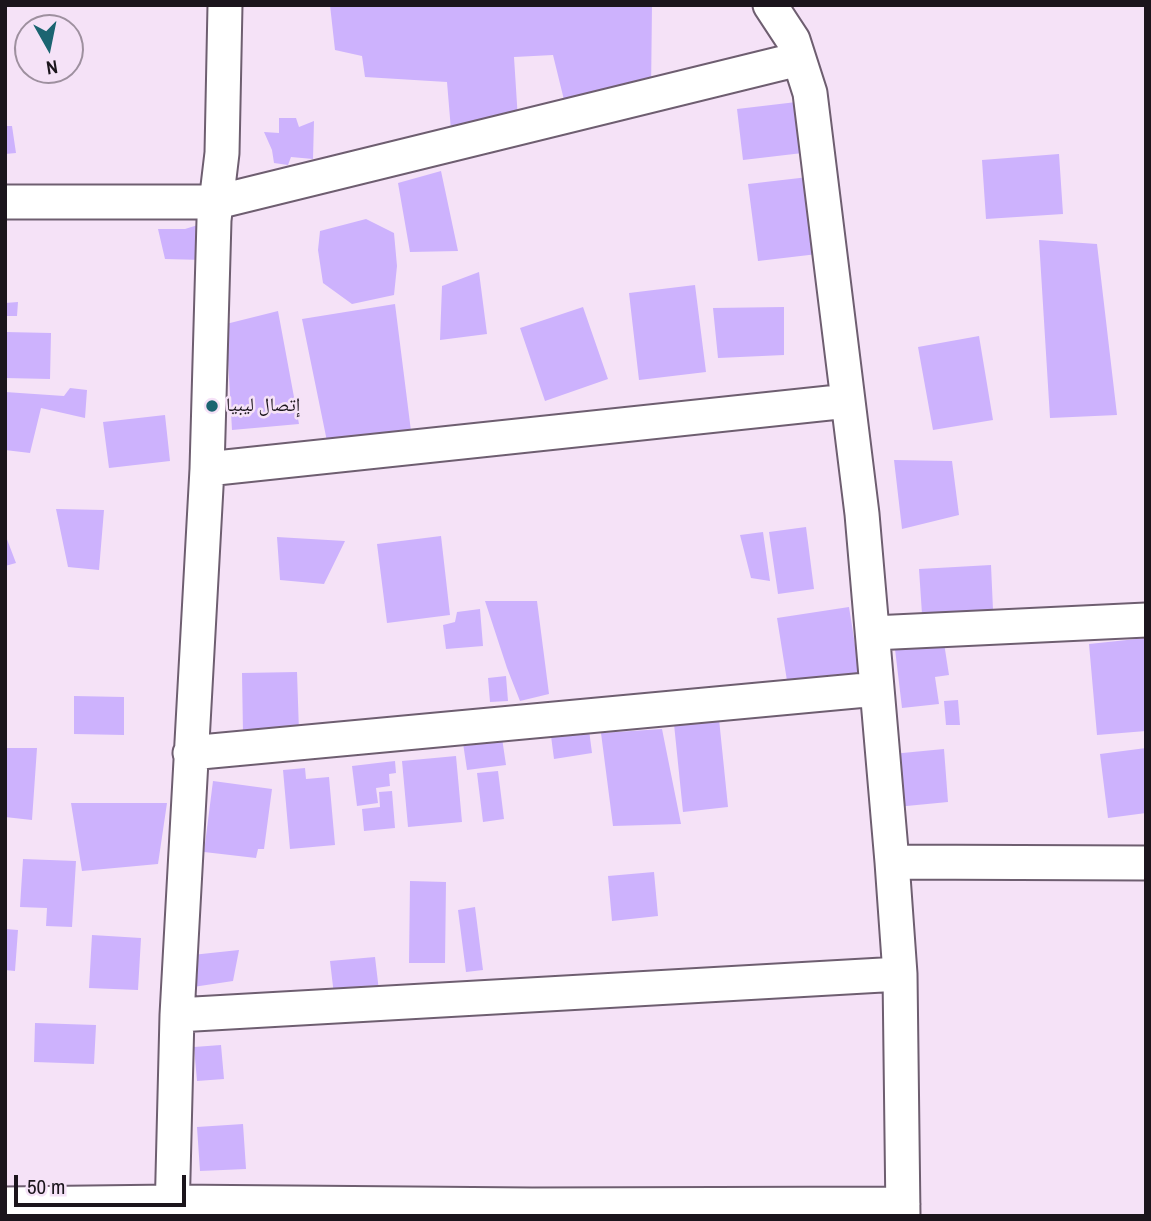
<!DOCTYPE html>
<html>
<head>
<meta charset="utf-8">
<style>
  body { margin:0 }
  #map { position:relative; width:1151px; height:1221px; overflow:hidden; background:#f5e2f7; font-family:"Archivo Narrow",sans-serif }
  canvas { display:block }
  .frame { position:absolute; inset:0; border:7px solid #1b151c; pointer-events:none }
  .north { position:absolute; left:14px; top:14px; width:70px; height:70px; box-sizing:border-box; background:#f5e2f7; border:2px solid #9e909f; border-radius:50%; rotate:171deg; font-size:19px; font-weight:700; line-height:28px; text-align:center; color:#1b151c }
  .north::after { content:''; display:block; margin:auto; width:24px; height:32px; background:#1b6471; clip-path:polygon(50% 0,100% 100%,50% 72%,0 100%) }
  .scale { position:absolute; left:14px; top:1175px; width:172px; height:32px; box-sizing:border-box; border:4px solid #1b151c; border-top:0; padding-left:9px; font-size:21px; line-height:24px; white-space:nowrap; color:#1b151c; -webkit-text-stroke:5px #f5e2f7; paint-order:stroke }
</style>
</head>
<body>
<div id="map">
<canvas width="1151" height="1221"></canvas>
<div class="frame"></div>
<div class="north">N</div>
<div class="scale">50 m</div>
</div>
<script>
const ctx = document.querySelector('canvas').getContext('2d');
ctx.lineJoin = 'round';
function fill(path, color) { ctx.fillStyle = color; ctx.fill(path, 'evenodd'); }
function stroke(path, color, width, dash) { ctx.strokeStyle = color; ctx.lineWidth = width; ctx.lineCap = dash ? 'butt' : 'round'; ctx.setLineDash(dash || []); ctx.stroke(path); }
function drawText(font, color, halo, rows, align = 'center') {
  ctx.font = font + ' "Archivo Narrow","Noto Naskh Arabic",sans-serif'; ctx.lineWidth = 5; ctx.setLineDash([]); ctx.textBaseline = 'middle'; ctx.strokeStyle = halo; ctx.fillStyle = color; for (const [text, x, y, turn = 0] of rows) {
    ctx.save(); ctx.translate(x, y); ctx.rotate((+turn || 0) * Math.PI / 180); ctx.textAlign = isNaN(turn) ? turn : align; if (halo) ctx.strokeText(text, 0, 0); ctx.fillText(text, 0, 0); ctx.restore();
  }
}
const building = new Path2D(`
  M330,5H652L651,93L565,104L553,55L514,57L518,120L451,130L447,82L365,77L362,56L335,50Z
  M805,101L811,152L743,160L737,109Z
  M279,118H296L299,127L314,121L313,159L291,157L288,165L274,163L272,150L264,132L279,133Z
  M5,126H12L16,153L5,154Z
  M1059,154L1063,214L986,219L982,160Z
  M441,171L458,251L410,252L398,183Z
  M817,176L826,253L758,261L748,184Z
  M366,219L394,233L397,266L394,295L352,304L323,283L318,250L320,231Z
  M214,220L204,260L165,259L158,229H185Z
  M1039,240L1097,244L1117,415L1050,418Z
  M479,272L487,334L440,340L442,286Z
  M695,285L706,372L639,380L629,293Z
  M18,302L17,316H5V303Z
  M395,304L412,439L330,456L302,319Z
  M583,307L608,379L545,401L520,328Z
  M784,307V355L718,358L713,308Z
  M278,311L299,424L232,430L226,324Z
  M5,332L51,333L50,379L5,378Z
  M979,336L993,420L933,430L918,347Z
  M70,388L87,390L85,418L41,408L30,453L5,450V392L64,396Z
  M165,415L170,461L109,468L103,422Z
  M894,460L952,461L959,515L902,529Z
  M56,509L104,510L99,570L68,567Z
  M806,527L814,589L778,594L769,532Z
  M763,532L770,581L751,578L740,535Z
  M5,534L16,563L5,566Z
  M441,536L450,615L387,623L377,544Z
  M277,537L345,541L324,584L280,580Z
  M991,565L993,610L922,614L919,569Z
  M485,601H537L549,694L520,701L507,668Z
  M849,607L860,676L788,687L777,618Z
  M480,609L483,646L446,649L443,625L455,622L457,612Z
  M1146,638V731L1097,735L1089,644Z
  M944,643L949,675L935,677L939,704L902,708L895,649Z
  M297,672L299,732L243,734L242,673Z
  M506,676L508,701L490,702L488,678Z
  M74,696L124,697V735L74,734Z
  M958,700L960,725H946L944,701Z
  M719,719L728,807L683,812L674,724Z
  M662,729L681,824L613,826L601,733Z
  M589,730L592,753L554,759L551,736Z
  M502,738L506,765L467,770L463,743Z
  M5,748H37L32,820L5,817Z
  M1146,748V813L1108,818L1100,754Z
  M944,749L948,802L896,807L892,754Z
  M456,756L462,822L408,827L402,761Z
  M395,761L396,773L389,774L390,786L376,788L378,803L357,806L352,766Z
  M305,768L306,779L329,777L335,845L290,849L283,770Z
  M498,771L504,819L483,822L477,773Z
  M213,781L272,789L264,849H258L256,858L204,852Z
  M392,791L395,828L364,831L362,809L380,807L379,792Z
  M71,803H167L158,864L82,871Z
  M23,859L76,861L72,927L46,926L47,908L20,907Z
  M654,872L658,916L612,921L608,876Z
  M410,881L446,882L445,963H409Z
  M475,907L483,970L466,972L458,910Z
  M5,929L18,930L15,971L5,970Z
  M92,935L141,938L138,990L89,988Z
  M239,950L233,981L193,987L192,955Z
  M375,957L379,991L334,995L330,961Z
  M35,1023L96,1025L94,1064L34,1062Z
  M221,1045L224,1079L197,1081L194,1047Z
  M243,1124L246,1169L200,1171L197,1127Z`);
const minor = new Path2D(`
  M770,5L793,40L810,93L862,514L892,862L900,974L903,1216
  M5,202H217L799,59
  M207,469L848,401
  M873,633L1146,620
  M190,753L877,689
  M892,862L1146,863
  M177,1015L207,469L214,220L222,153L225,5
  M5,1204L172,1202L532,1205L903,1204
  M172,1216L177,1015L900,974`);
const markers = [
  [212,406,7,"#1b6471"]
];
const poiNames = [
  ["إتصال ليبيا",226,406]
];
fill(building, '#cdb2fd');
stroke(minor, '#6e5e70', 37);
stroke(minor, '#fff', 33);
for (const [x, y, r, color] of markers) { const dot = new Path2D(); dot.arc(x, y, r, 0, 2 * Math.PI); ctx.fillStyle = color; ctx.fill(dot); stroke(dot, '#f5e2f7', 2.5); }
drawText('19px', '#1b151c', '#f5e2f7', poiNames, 'left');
</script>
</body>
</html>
